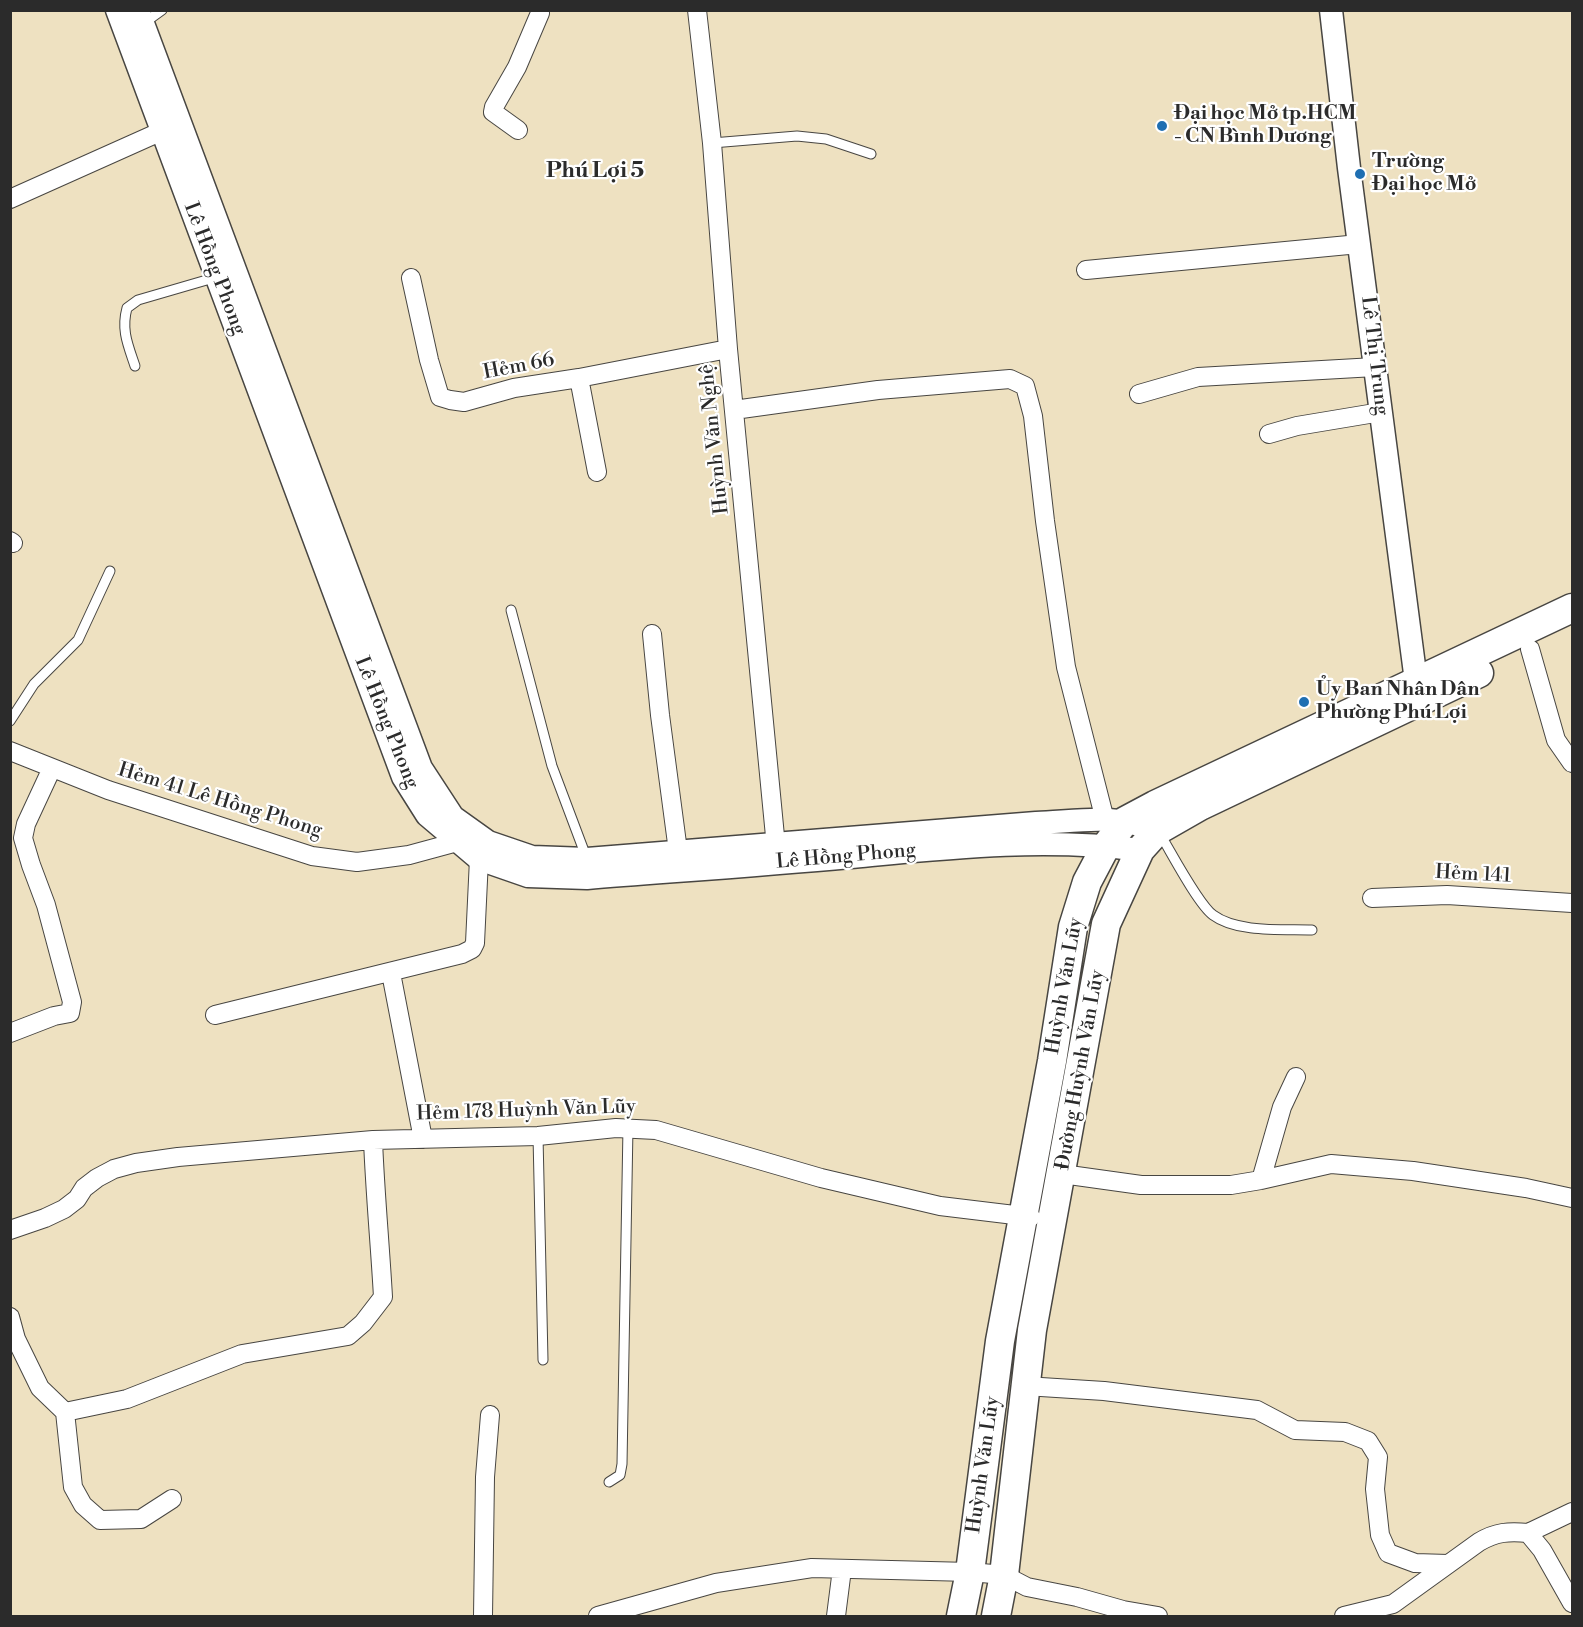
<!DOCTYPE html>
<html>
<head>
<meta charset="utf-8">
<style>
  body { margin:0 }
  #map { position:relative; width:1583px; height:1627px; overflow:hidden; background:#eee1c1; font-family:"Libre Bodoni",serif }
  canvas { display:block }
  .frame { position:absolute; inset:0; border:12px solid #2b2b2b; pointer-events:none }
</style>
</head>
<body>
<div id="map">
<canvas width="1583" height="1627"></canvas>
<div class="frame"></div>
</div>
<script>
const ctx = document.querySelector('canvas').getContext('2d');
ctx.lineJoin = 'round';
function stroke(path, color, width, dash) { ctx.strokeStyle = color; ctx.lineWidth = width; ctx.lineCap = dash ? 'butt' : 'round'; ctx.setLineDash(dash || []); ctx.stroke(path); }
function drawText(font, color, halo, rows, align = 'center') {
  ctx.font = font + ' "Libre Bodoni",serif'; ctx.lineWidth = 4.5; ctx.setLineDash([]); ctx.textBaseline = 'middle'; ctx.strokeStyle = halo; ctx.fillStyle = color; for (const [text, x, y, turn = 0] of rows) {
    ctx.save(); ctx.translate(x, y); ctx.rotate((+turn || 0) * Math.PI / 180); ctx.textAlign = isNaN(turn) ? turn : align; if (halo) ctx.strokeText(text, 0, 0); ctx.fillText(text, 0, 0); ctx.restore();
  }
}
const service = new Path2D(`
  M144,23L162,10
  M712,143L797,136L826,139L871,154
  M135,366C128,345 121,330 127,308L138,300L217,277
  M511,610L552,766L587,859
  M10,721L34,684L78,640L110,571
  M1160,834C1171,852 1198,904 1213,915C1237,933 1283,929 1312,930
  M538,1136L543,1360
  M609,1482L620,1475L622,1464L628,1127`);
const minor = new Path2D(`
  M697,10L712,143L728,349L777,857
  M518,130L493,112L494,107L517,67L540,13
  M10,199L162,131
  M1086,270L1359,244
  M411,278L429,360L440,397L450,400L464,402L514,388L579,378L728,349
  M579,378L597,472
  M1139,394L1198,377L1375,367
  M734,410L878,390L1010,379L1025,386L1033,416L1045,521L1066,667L1105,820
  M1269,434L1297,426L1381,412
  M10,541L13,543
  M652,634L660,715L678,851
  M1530,649L1556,740L1572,763
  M10,751L108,790L312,856L357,862L409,855L457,842
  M1372,898L1447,895L1572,903
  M391,973L423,1139
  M215,1015L462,954L472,949L475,943L479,859
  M10,1033L54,1016L70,1013L72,1002L46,905L31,865L23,838L26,824L52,768
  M1062,1174L1141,1185H1231L1261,1180L1331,1164L1413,1171L1526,1188L1572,1198
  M1261,1180L1282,1107L1296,1077
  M10,1230L45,1218L64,1209L77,1199L84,1188L97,1178L114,1169L136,1163L178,1157L373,1140L538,1136L616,1128L656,1130L821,1178L940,1206L1031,1217
  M10,1317L16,1339L40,1388L65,1412L127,1399L242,1354L348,1336L363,1323L383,1297C380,1244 375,1192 373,1140
  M1025,1386L1104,1391L1257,1410L1295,1430L1345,1432L1368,1441L1378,1457L1375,1489L1380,1535L1388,1553L1415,1563L1448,1564
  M65,1412L73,1487L83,1505L100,1520L141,1519L172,1499
  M1528,1533L1572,1512
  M483,1616L485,1477L490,1415
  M598,1616L716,1583L812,1568L970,1572L1004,1575L1027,1587L1077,1597L1123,1610L1158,1616
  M836,1616L842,1569
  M1344,1616L1393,1604L1479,1542C1496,1532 1509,1531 1528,1533L1542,1550L1572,1603`);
const tertiary = new Path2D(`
  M117,10L403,777L427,815L479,859L528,876L587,878C675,871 762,865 850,857C946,848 1043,837 1140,850
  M138,10L421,768L453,817L488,842L532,857L587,859L1036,823C1069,822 1106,815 1139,825
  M1331,10L1349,168L1416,681L1423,695`);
const primary = new Path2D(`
  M961,1616L970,1572L1000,1341L1052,1061L1073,927L1087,882L1106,846L1125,821L1155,805L1572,608
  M996,1616L1004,1575L1032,1330L1106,924L1140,850L1158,830L1200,806L1479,673`);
const markers = [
  [1162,126,6,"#1f6fb2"],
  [1360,174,6,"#1f6fb2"],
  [1304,702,6,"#1f6fb2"]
];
const poiNames = [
  ["Đại học Mở tp.HCM",1174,114],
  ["- CN Bình Dương",1174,137],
  ["Trường",1372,162],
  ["Đại học Mở",1372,185],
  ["Ủy Ban Nhân Dân",1316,690],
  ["Phường Phú Lợi",1316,713]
];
const streetNames = [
  ["Lê Hồng Phong",214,269,69],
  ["Lê Thị Trung",1374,356,83],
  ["Hẻm 66",519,367,-11],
  ["Huỳnh Văn Nghệ",715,439,-96],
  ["Lê Hồng Phong",386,723,68],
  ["Hẻm 41 Lê Hồng Phong",220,801,17],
  ["Lê Hồng Phong",846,857,-5],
  ["Hẻm 141",1473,875,3],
  ["Huỳnh Văn Lũy",1065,986,-80],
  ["Đường Huỳnh Văn Lũy",1081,1070,-80],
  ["Hẻm 178 Huỳnh Văn Lũy",526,1111,-2],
  ["Huỳnh Văn Lũy",984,1465,-82]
];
const quarterNames = [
  ["Phú Lợi 5",595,172]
];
stroke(service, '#484642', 11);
stroke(minor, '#484642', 20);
stroke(tertiary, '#484642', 25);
stroke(primary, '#484642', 31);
stroke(service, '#fff', 9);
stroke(minor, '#fff', 18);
stroke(tertiary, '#fff', 22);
stroke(primary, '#fff', 28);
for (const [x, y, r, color] of markers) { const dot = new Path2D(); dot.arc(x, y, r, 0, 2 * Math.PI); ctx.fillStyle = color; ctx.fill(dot); stroke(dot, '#fff', 2); }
drawText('bold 20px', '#2b2b2b', '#fff', poiNames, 'left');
drawText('20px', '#2b2b2b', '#fff', streetNames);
drawText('bold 22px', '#2b2b2b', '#fff', quarterNames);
</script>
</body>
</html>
